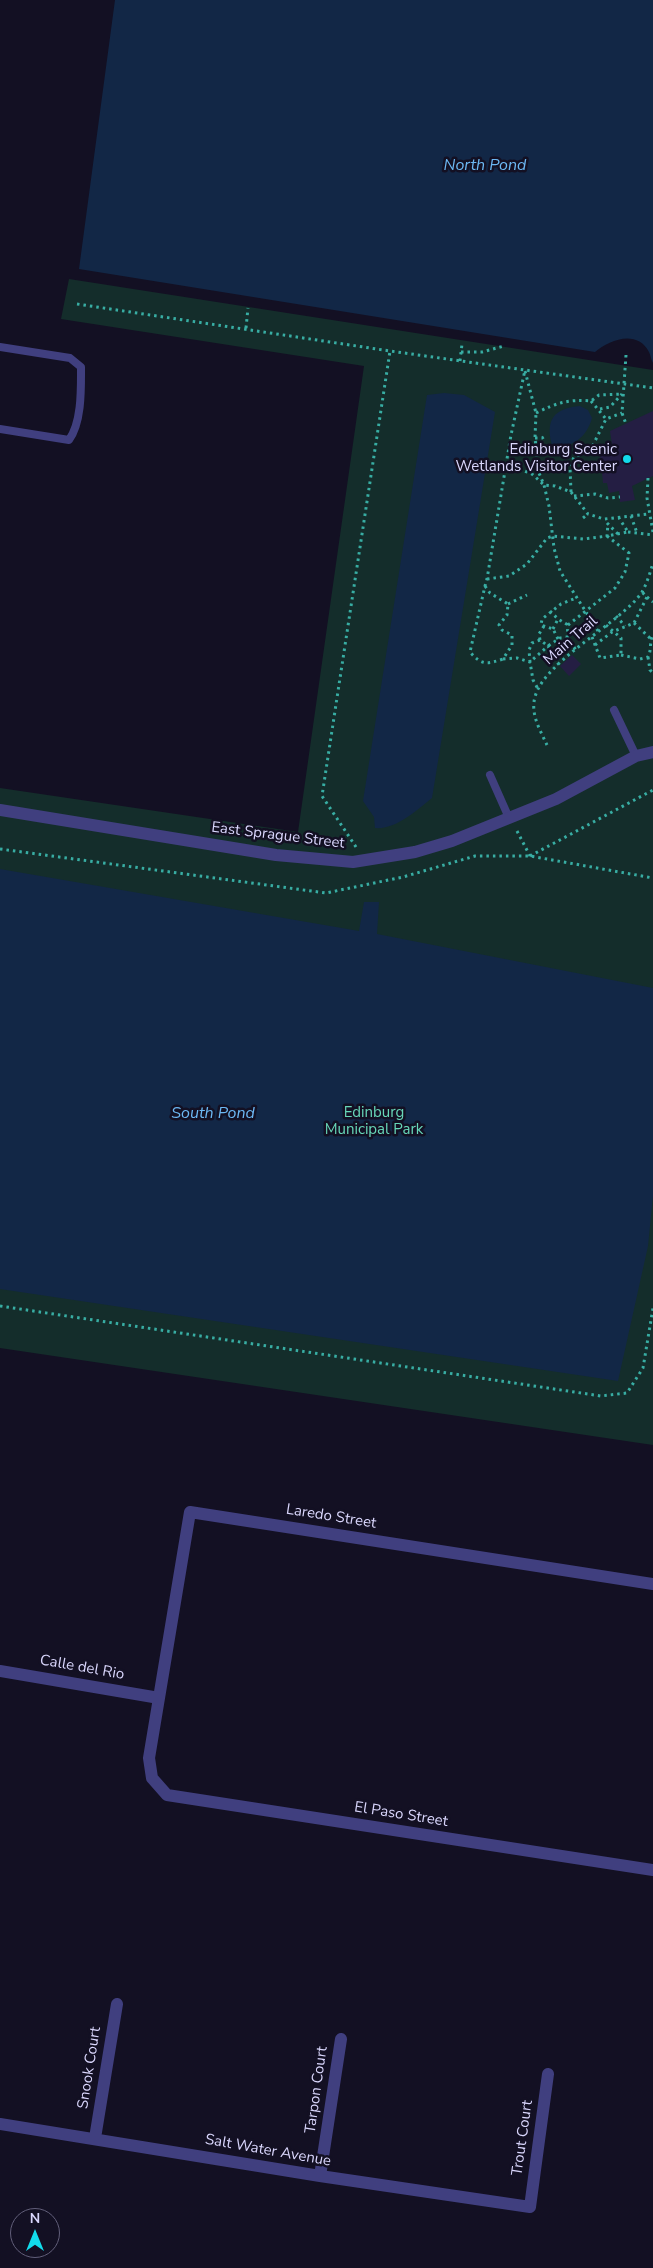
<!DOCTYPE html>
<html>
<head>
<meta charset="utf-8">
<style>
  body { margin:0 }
  #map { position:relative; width:653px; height:2268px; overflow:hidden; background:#131023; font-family:"Nunito Sans",sans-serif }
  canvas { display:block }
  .north { position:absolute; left:10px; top:2208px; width:50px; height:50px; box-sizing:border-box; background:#131023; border:1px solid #625f7a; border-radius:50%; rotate:0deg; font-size:14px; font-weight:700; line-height:20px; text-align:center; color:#d9d6fc }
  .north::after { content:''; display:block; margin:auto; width:18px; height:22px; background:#12dbeb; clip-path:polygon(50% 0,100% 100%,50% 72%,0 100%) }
</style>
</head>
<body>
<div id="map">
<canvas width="653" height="2268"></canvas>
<div class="north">N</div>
</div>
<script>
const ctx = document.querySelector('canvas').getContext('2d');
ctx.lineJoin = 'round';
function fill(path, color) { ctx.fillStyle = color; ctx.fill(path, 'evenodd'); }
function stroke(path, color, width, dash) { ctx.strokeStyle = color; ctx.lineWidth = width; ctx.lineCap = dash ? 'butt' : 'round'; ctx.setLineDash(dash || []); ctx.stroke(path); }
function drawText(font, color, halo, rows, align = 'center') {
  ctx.font = font + ' "Nunito Sans",sans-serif'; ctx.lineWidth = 5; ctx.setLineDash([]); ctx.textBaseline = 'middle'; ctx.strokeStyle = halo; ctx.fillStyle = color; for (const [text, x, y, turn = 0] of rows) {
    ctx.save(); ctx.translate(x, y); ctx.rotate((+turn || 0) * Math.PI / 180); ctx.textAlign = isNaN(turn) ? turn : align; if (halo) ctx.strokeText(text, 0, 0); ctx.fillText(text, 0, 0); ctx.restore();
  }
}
const green = new Path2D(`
  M69,279L653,370V1445L0,1348V788L298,832L364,366L61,319Z`);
const water = new Path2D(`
  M115,0H653V363C651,360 651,356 649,352C637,329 609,340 595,352L79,269Z
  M444,393L464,395L495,412L432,798C417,810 396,830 375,828L374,817L363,801L427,395Z
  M580,406L588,410L592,418C587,437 571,450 552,445C545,420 554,408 580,406Z
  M0,869L359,931L364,902H379L377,934L653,988V1196L648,1246L618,1381L0,1289Z`);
const building = new Path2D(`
  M653,411V476L632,486L635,500L620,502L619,491L609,493L607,483H603L600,453L613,452L610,431Z
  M572,655L581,664L569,676L560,666Z`);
const path = new Path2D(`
  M77,304L390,351
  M246,328L248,308
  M461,352H482L504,346
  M626,355L622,413L626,424
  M460,361L462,344
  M525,371L536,413L535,438L539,473L544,485L549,506L554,548L560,571L598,631
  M591,401L606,419
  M600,409L610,407L622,394
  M536,413C556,403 569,399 591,401L599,395L622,394
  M535,438H542L547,435
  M507,464L532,474L544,485L555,486L571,492L570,467L574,457L590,451L606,419L622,413
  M648,478L647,498L653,532
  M571,492L588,514L604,519L649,514
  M574,496L595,494L608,498L620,497
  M631,516L637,533
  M583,518L588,514
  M607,523L618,534
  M628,532L653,535
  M487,579L509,576L527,564L547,538L553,536L584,539L607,536L608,523
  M485,586L490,593L508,604L507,615L499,625L502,630L512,635V645L503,659C488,664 482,666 470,652L485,586L487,579L511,435L525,370
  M647,597L653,602
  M508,604L527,595
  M550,611L558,619
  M616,616L625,626
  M634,623L651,639
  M544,626L539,634L540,640L548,646L560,638H567L576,650
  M553,629L558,619L568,625
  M592,637L600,658L621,655V638L606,625
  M567,638L568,625L615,588L625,572L629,553L607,536L628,532L619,518
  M558,639L553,629L541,625L542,619L561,604L576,598
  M540,640L532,643L529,650L530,662L548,646L559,665
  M595,645L612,632L634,623L647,597L642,592
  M621,655L640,659L648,657C652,649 649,642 653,635
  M648,657L650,670L653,673
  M503,659L517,658L530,662L533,680L538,689
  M547,745C541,732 532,717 534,702C538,663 621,624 642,592C647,583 650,573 653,563
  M517,831L530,856
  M356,847L322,796L390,351L653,388
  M0,849L326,893L403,877L475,856H530L653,878
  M530,856L653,790
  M0,1306L601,1396L627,1393L643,1368L653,1308`);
const service = new Path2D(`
  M0,347L70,358L81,367C81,389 82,422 69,440L0,429
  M614,710L636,756
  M490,775L509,818`);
const minor = new Path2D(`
  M653,1584L190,1512L149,1758L152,1778L167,1795L653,1870
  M0,1671L159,1698
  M0,2124L320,2176L530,2207L548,2074
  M95,2138L117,2004
  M320,2176L341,2039`);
const tertiary = new Path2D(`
  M0,810L276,855L353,862L415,852L452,841L556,799L636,756L653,752`);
const markers = [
  [627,459,5,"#12dbeb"]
];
const poiNames = [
  ["Edinburg Scenic",617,450],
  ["Wetlands Visitor Center",617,467]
];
const streetNames = [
  ["Main Trail",571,641,-41],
  ["East Sprague Street",278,836,7],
  ["Laredo Street",331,1517,9],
  ["Calle del Rio",82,1668,10],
  ["El Paso Street",401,1815,9],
  ["Snook Court",90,2068,-81],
  ["Tarpon Court",317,2090,-82],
  ["Trout Court",523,2138,-82],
  ["Salt Water Avenue",268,2151,10]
];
const parkNames = [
  ["Edinburg",374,1113],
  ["Municipal Park",374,1130]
];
const waterNames = [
  ["North Pond",485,166],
  ["South Pond",213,1114]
];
fill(green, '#142d2b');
fill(water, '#122746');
fill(building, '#241e43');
stroke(path, '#38ada3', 3, [2.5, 4]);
stroke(service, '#403f7f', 8);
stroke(minor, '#403f7f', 12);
stroke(tertiary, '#403f7f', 12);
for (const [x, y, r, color] of markers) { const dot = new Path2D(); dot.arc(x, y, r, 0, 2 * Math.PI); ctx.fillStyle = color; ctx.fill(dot); stroke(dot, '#131023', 2); }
drawText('15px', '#d9d6fc', '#131023', poiNames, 'right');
drawText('15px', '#d9d6fc', '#131023', streetNames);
drawText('15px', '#67d6b8', '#131023', parkNames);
drawText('italic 16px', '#6cb8f4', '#131023', waterNames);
</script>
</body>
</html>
